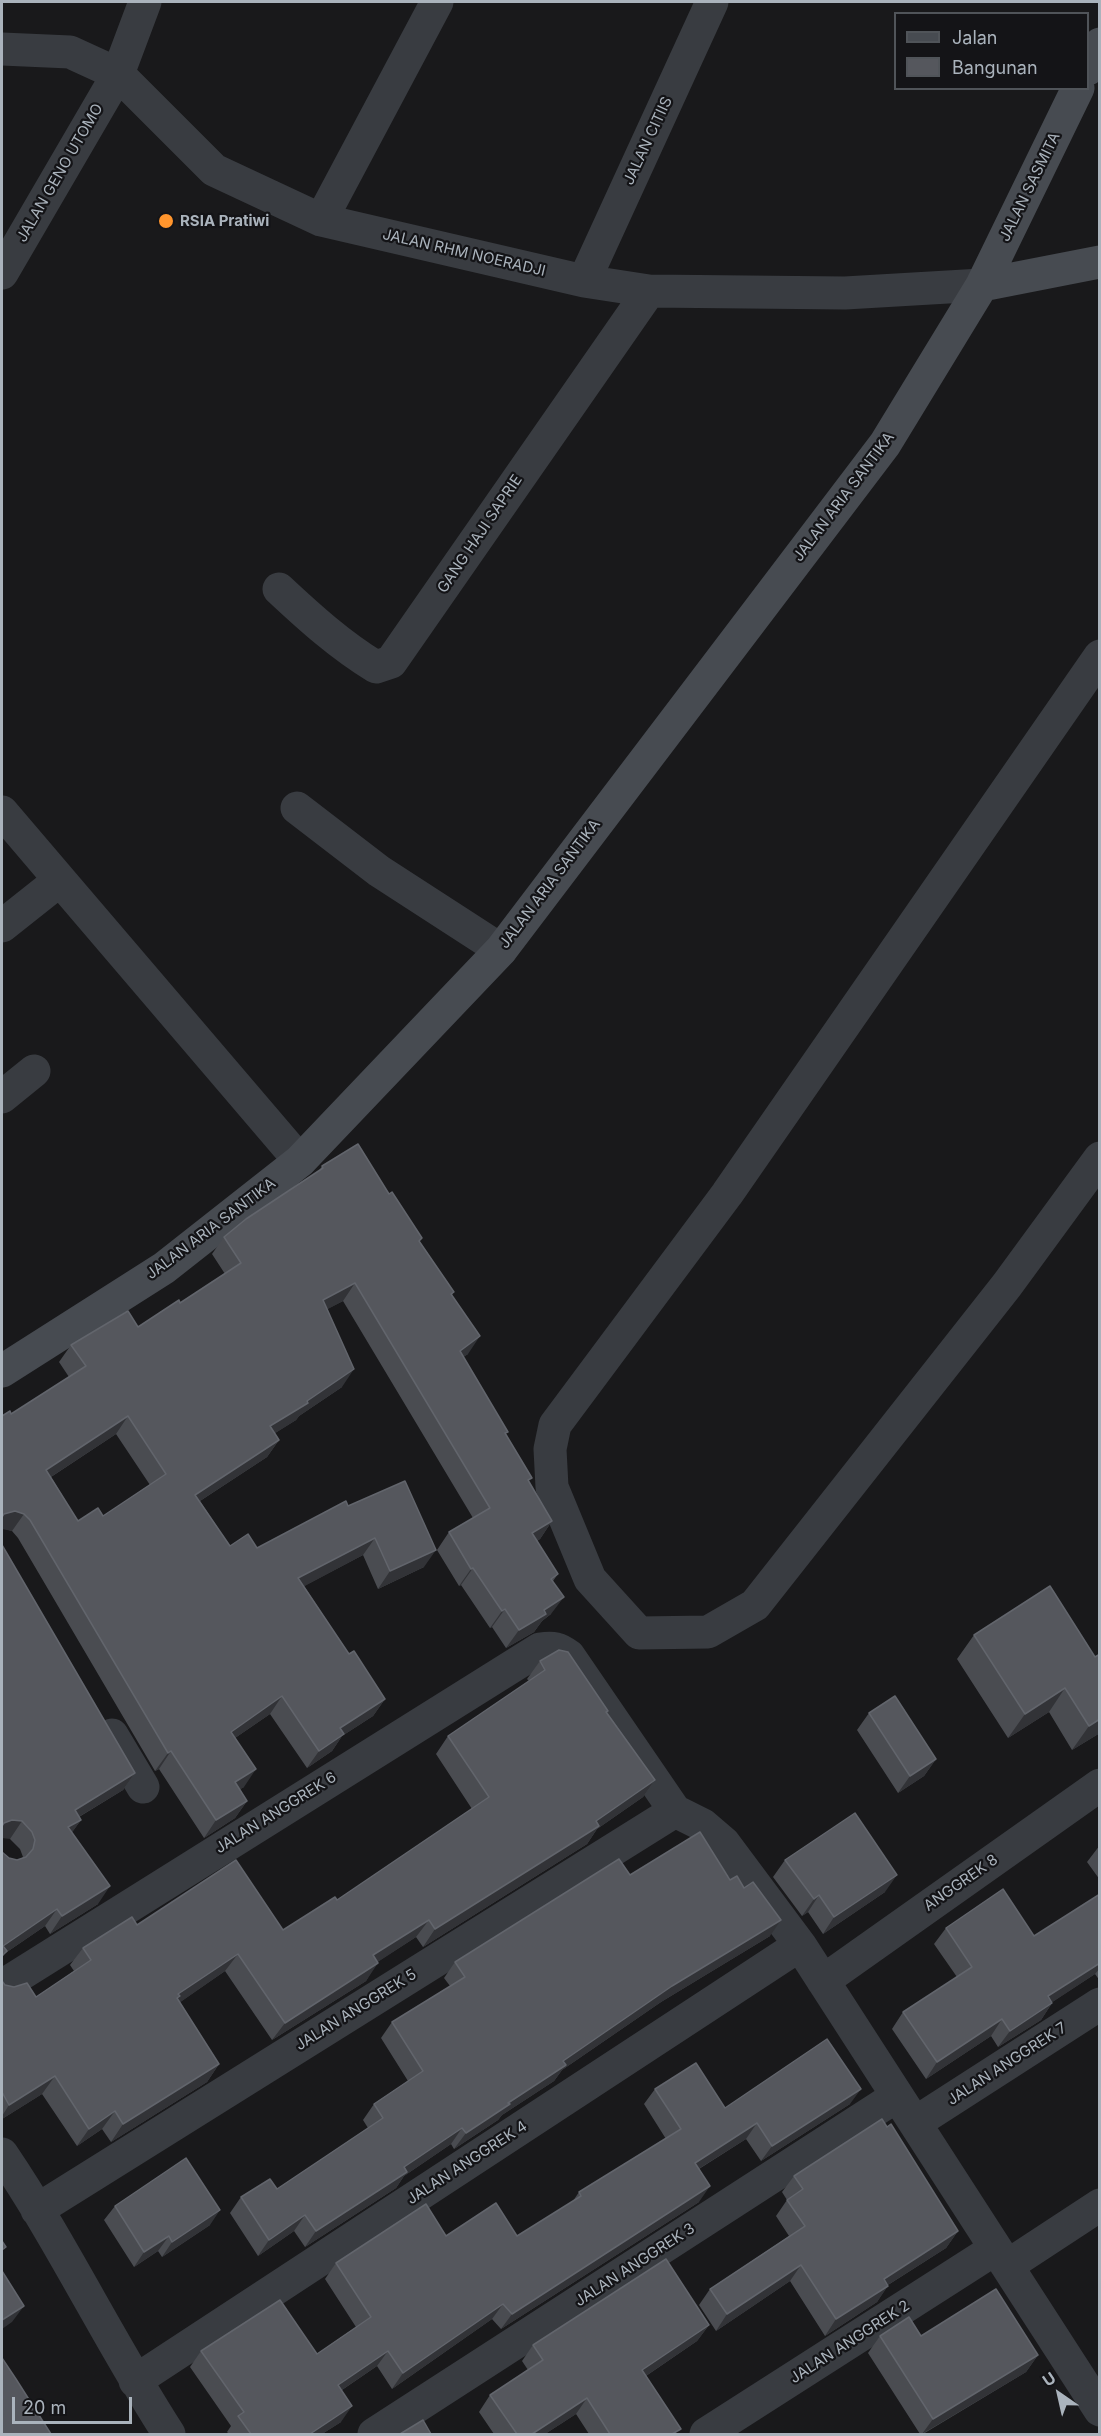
<!DOCTYPE html>
<html>
<head>
<meta charset="utf-8">
<style>
  body { margin:0 }
  #map { position:relative; width:1101px; height:2436px; overflow:hidden; background:#19191b; font-family:Inter,sans-serif }
  canvas { display:block }
  .frame { position:absolute; inset:0; border:3px solid #aab3bc; pointer-events:none }
  .legend { position:absolute; left:894px; top:12px; width:195px; height:78px; box-sizing:border-box; background:#141417; border:2px solid #505459; margin:0; padding:8px 10px; list-style:none; font-size:18px; color:#aab3bc }
  .legend li { display:flex; align-items:center; gap:12px; height:30px }
  .legend b { width:30px; border:2px solid #505459 }
  .north { position:absolute; left:1029px; top:2364px; width:60px; height:60px; -webkit-text-stroke:4px #141417; paint-order:stroke; rotate:326deg; font-size:16px; font-weight:700; line-height:24px; text-align:center; color:#aab3bc }
  .north::after { content:''; display:block; margin:auto; width:21px; height:27px; background:#aab3bc; clip-path:polygon(50% 0,100% 100%,50% 72%,0 100%) }
  .scale { position:absolute; left:12px; top:2397px; width:120px; height:27px; box-sizing:border-box; border:3px solid #aab3bc; border-top:0; padding-left:8px; font-size:18px; line-height:21px; white-space:nowrap; color:#aab3bc; -webkit-text-stroke:4px #141417; paint-order:stroke }
</style>
</head>
<body>
<div id="map">
<canvas width="1101" height="2436"></canvas>
<div class="frame"></div>
<ul class="legend">
<li><b style="height:8px;background:#474b51"></b>Jalan</li>
<li><b style="height:16px;background:#55575d"></b>Bangunan</li>
</ul>
<div class="north">U</div>
<div class="scale">20 m</div>
</div>
<script>
const ctx = document.querySelector('canvas').getContext('2d');
ctx.lineJoin = 'round';
function stroke(path, color, width, dash) { ctx.strokeStyle = color; ctx.lineWidth = width; ctx.lineCap = dash ? 'butt' : 'round'; ctx.setLineDash(dash || []); ctx.stroke(path); }
function fill(path, color) { ctx.fillStyle = color; ctx.fill(path, 'evenodd'); }
function drawText(font, color, halo, rows, align = 'center') {
  ctx.font = font + ' Inter,sans-serif'; ctx.lineWidth = 4.5; ctx.setLineDash([]); ctx.textBaseline = 'middle'; ctx.strokeStyle = halo; ctx.fillStyle = color; for (const [text, x, y, turn = 0] of rows) {
    ctx.save(); ctx.translate(x, y); ctx.rotate((+turn || 0) * Math.PI / 180); ctx.textAlign = isNaN(turn) ? turn : align; if (halo) ctx.strokeText(text, 0, 0); ctx.fillText(text, 0, 0); ctx.restore();
  }
}
const street = new Path2D(`
  M2,49L70,52L118,74L214,170L321,220L584,281L649,291L845,293L982,285
  M321,220L437,2
  M2,273L118,74L145,2
  M584,281L712,2
  M279,589C310,618 340,645 376,667L391,662L649,291
  M1100,656L727,1194L555,1425L550,1449L552,1487L590,1579L639,1633L708,1632L755,1605L1007,1285L1100,1158
  M297,808L379,871L501,950
  M2,812L60,880
  M2,926L60,880L300,1161
  M2,1097L34,1071
  M112,1735L143,1787
  M823,1981L1100,1785
  M2,1986L540,1649C553,1647 559,1648 569,1656L675,1811L703,1825L724,1843L800,1945L1100,2410
  M915,2123L1100,2004
  M2,2154C63,2244 110,2343 169,2434
  M37,2210L675,1811
  M1007,2266L1100,2205
  M135,2381L800,1945
  M374,2434L897,2096
  M706,2434L995,2249`);
const secondary = new Path2D(`
  M1088,69L1100,44
  M982,285L1100,262
  M2,1371L164,1268L300,1161L501,950L885,444L982,285L1078,88`);
const wall = new Path2D(`
  M322,1166L420,1242L454,1292L452,1295L468,1354L463,1357L506,1435L529,1482L552,1521L540,1539L537,1541L558,1574L553,1581L551,1614L542,1621L534,1632L506,1648L492,1627L490,1628L461,1585L459,1586L437,1550L449,1532L473,1518L343,1301L327,1309L342,1387L299,1416L296,1420L275,1433L279,1440L267,1457L200,1501L230,1546L257,1548L348,1506L424,1567L378,1589L363,1555L304,1586L349,1654L385,1699L373,1716L342,1736L332,1751L307,1768L270,1714L235,1738L244,1787L240,1789L247,1801L235,1818L204,1838L159,1769L155,1771L18,1538L12,1531L2,1528L11,1414L69,1377L59,1362L71,1345L138,1327L180,1303L225,1274L212,1254L224,1237L319,1171ZM116,1434L150,1485L103,1516L78,1521L51,1477Z
  M2,1545L135,1773L123,1790L79,1817L81,1820L72,1832L98,1904L50,1934L45,1926L4,1954L2,1958V1852L9,1858L17,1860L22,1858L23,1857L20,1849L10,1839Z
  M974,1635L1095,1657L1100,1654V1733L1072,1750L1049,1712L1008,1738L957,1659Z
  M540,1661L608,1711L607,1712L655,1780L643,1797L597,1829L587,1844L423,1947L416,1937L377,1962L366,1981L272,2040L225,1971L180,2002L219,2064L207,2082L111,2142L102,2129L77,2146L42,2094L2,2119V1981L5,1985L36,1997L74,1971L70,1965L83,1948L137,1925L283,1930L337,1900L472,1809L436,1754L448,1736L529,1681L527,1679Z
  M869,1713L936,1759L924,1776L898,1793L857,1730Z
  M1100,1845V1880L1087,1862Z
  M785,1860L885,1892L823,1934L808,1912L802,1916L773,1877Z
  M630,1875L730,1880L770,1936L661,2002L562,2070L554,2081L502,2115L498,2120L454,2149L451,2144L404,2176L396,2188L305,2247L294,2231L258,2256L230,2213L241,2197L277,2189L368,2128L363,2120L374,2104L408,2081L381,2038L392,2022L450,1986L444,1978L455,1962Z
  M1100,1894V1981L1095,1974L1052,2002V2003L1041,2020L998,2047L991,2036L926,2079L892,2029L903,2012L957,1977L934,1944L946,1928L1034,1936Z
  M655,2089L725,2108L850,2104L761,2161L746,2139L699,2169V2202L501,2329L492,2319L392,2389L377,2366L342,2390L341,2422L322,2434H229L227,2432L231,2426L190,2367L201,2351L317,2354L356,2327L325,2279L336,2263L446,2236H517L573,2201L579,2192L666,2139L644,2104Z
  M794,2176L958,2231L946,2248L888,2285L877,2302L825,2336L790,2281L716,2331L699,2305L710,2289L789,2236L776,2216L787,2200L782,2192Z
  M115,2206L210,2225L162,2257L158,2251L134,2267L104,2220Z
  M709,2325L697,2341L646,2376L677,2434H589L576,2414L545,2434H494L479,2412L490,2395L528,2370L522,2361L533,2345Z
  M880,2336H921L1038,2355L1026,2372L923,2434H920L868,2353Z`);
const shadedWall = new Path2D(`
  M355,1283L343,1301L311,1318L323,1300Z
  M480,1336L468,1354L447,1368L460,1351Z
  M354,1369L342,1387L299,1416L296,1420L258,1444L270,1426Z
  M128,1416L116,1434L34,1488L46,1470Z
  M279,1440L267,1457L183,1512L195,1495Z
  M15,1511L24,1514L12,1531L2,1529V1517L4,1514Z
  M552,1521L540,1539L520,1551L532,1533Z
  M375,1538L363,1555L286,1596L298,1578Z
  M436,1550L424,1567L378,1589L390,1571Z
  M473,1568L461,1585L459,1586L471,1569Z
  M564,1597L551,1614L542,1621L534,1632L506,1648L519,1630L544,1610Z
  M505,1609L492,1627L490,1628L502,1611Z
  M1065,1688L1049,1712L1008,1738L1025,1714Z
  M282,1696L270,1714L219,1749L231,1732Z
  M385,1699L373,1716L342,1736L332,1751L307,1768L319,1751L340,1728Z
  M1100,1719V1733L1072,1750L1089,1726Z
  M171,1751L159,1769L155,1771L168,1753Z
  M936,1759L924,1776L898,1793L910,1776Z
  M256,1769L244,1787L223,1800L235,1782Z
  M135,1773L123,1790L62,1827L75,1810Z
  M655,1780L643,1797L597,1829L587,1844L423,1947L435,1929L596,1821Z
  M247,1801L235,1818L204,1838L216,1820Z
  M12,1820L22,1821L10,1839L2,1838V1826L4,1823Z
  M81,1820L68,1838V1827Z
  M897,1875L885,1892L823,1934L834,1917Z
  M110,1886L98,1904L50,1934L62,1916Z
  M819,1895L808,1912L802,1916L814,1899Z
  M57,1909L45,1926L4,1954L2,1958V1949L3,1946Z
  M429,1920L416,1937L361,1973L373,1955Z
  M781,1920L770,1936L661,2002L562,2070L554,2081L502,2115L498,2120L454,2149L466,2133L508,2103L563,2061L672,1986Z
  M238,1954L225,1971L172,2008L178,1994Z
  M378,1963L366,1981L272,2040L285,2023Z
  M1100,1963V1968L1095,1974L1036,2013L1048,1996Z
  M1052,2003L1041,2020L998,2047L1010,2031Z
  M1002,2019L991,2036L926,2079L937,2062Z
  M219,2064L207,2082L111,2142L123,2124Z
  M55,2076L42,2094L2,2119V2116L9,2105Z
  M861,2089L850,2104L761,2161L772,2146Z
  M115,2111L102,2129L77,2146L89,2129Z
  M757,2123L746,2139L684,2178L695,2163Z
  M462,2128L451,2144L404,2176L396,2188L305,2247L316,2231L404,2167Z
  M710,2186L699,2202L501,2329L512,2314Z
  M220,2210L210,2225L162,2257L172,2242Z
  M305,2215L294,2231L258,2256L269,2240Z
  M958,2231L946,2248L872,2295L884,2279Z
  M169,2236L158,2251L134,2267L144,2252Z
  M801,2265L790,2281L716,2331L727,2314Z
  M888,2286L877,2302L825,2336L836,2319Z
  M503,2304L492,2319L392,2389L403,2373Z
  M24,2306L12,2322L2,2329V2320Z
  M709,2325L697,2341L631,2386L642,2370Z
  M388,2351L377,2366L327,2400L338,2385Z
  M1038,2355L1026,2372L922,2434L933,2419Z
  M587,2398L576,2414L545,2434H532Z
  M352,2406L341,2422L322,2434H310Z`);
const building = new Path2D(`
  M358,1144L389,1194L392,1192L422,1238L419,1241L454,1292L451,1294L480,1336L460,1351L508,1432L505,1433L532,1478L528,1480L552,1521L532,1533L558,1574L551,1579L564,1597L544,1610L546,1614L519,1630L505,1609L502,1611L473,1568L471,1569L449,1532L490,1508L355,1283L323,1300L354,1369L307,1401L308,1403L270,1426L279,1440L195,1495L230,1546L248,1534L257,1548L346,1501L348,1506L405,1481L436,1550L390,1571L375,1538L298,1578L349,1654L354,1651L385,1699L340,1728L344,1734L319,1751L282,1696L231,1732L256,1769L235,1782L247,1801L216,1820L171,1751L168,1753L30,1520L24,1514L15,1511L4,1514L2,1517V1416L10,1411L11,1414L86,1366L71,1345L128,1311L138,1327L179,1300L180,1303L241,1263L224,1237L246,1219L323,1168L322,1166ZM128,1416L166,1474L103,1516L98,1508L78,1521L46,1470Z
  M2,1545L135,1773L75,1810L81,1820L68,1827L110,1886L62,1916L57,1909L3,1946L7,1951L2,1956V1852L9,1858L17,1860L26,1857L33,1849L35,1840L32,1832L22,1821L12,1820L4,1823L2,1826Z
  M1050,1586L1095,1657L1100,1654V1719L1089,1726L1065,1688L1025,1714L974,1635Z
  M559,1650L568,1652L608,1711L606,1712L655,1780L596,1821L599,1826L435,1929L429,1920L373,1955L378,1963L285,2023L238,1954L178,1994L180,1996L177,1998L219,2064L123,2124L115,2111L89,2129L55,2076L9,2105L2,2092V1981L5,1985L14,1987L27,1983L36,1997L91,1960L83,1948L132,1917L137,1925L236,1860L283,1930L335,1897L337,1900L489,1797L448,1736L545,1670L540,1661Z
  M895,1696L936,1759L910,1776L869,1713Z
  M855,1813L897,1875L834,1917L819,1895L814,1899L785,1860Z
  M700,1832L730,1880L737,1876L744,1888L753,1882L781,1920L672,1986L563,2061L566,2065L508,2103L510,2104L466,2133L462,2128L404,2167L407,2172L316,2231L305,2215L269,2240L241,2197L270,2179L277,2189L383,2118L374,2104L423,2071L392,2022L465,1977L455,1962L619,1859L630,1875Z
  M1003,1889L1034,1936L1100,1894V1963L1048,1996L1052,2003L1010,2031L1002,2019L937,2062L903,2012L972,1967L946,1928Z
  M827,2039L861,2089L772,2146L757,2123L695,2163L710,2186L512,2314L503,2304L403,2373L388,2351L338,2385L352,2406L310,2434H251L238,2416L244,2412L201,2351L280,2300L317,2354L371,2317L336,2263L426,2204L446,2236L496,2203L517,2236L581,2196L579,2192L681,2129L655,2089L696,2063L725,2108Z
  M882,2119L887,2127L891,2124L958,2231L884,2279L888,2286L836,2319L801,2265L727,2314L710,2289L805,2226L787,2200L803,2189L794,2176Z
  M186,2158L220,2210L172,2242L169,2236L144,2252L115,2206Z
  M2,2241L6,2247L2,2250Z
  M666,2259L709,2325L642,2370L681,2429L672,2434H610L587,2398L532,2434H517L490,2395L543,2360L533,2345Z
  M2,2271L24,2306L2,2320Z
  M996,2289L1038,2355L933,2419L880,2336L909,2317L921,2336Z
  M2,2358L16,2379L51,2434H2Z
  M423,2420L431,2434H400Z`);
const markers = [
  [166,221,8,"#ff952d"]
];
const streetNames = [
  ["JALAN CITIIS",648,141,-65],
  ["JALAN GENO UTOMO",60,173,-60],
  ["JALAN SASMITA",1030,187,-64],
  ["JALAN RHM NOERADJI",464,253,13],
  ["JALAN ARIA SANTIKA",844,497,-53],
  ["GANG HAJI SAPRIE",480,534,-56],
  ["JALAN ARIA SANTIKA",550,884,-53],
  ["JALAN ARIA SANTIKA",211,1229,-37],
  ["JALAN ANGGREK 6",276,1813,-32],
  ["ANGGREK 8",961,1883,-35],
  ["JALAN ANGGREK 5",356,2010,-32],
  ["JALAN ANGGREK 7",1007,2064,-33],
  ["JALAN ANGGREK 4",467,2163,-33],
  ["JALAN ANGGREK 3",635,2265,-33],
  ["JALAN ANGGREK 2",850,2342,-33]
];
const poiNames = [
  ["RSIA Pratiwi",180,221]
];
stroke(street, '#393c41', 33);
stroke(secondary, '#474b51', 33);
fill(wall, '#4a4c51');
fill(shadedWall, '#323337');
fill(building, '#55575d');
stroke(building, '#62656c', 1.5);
for (const [x, y, r, color] of markers) { const dot = new Path2D(); dot.arc(x, y, r, 0, 2 * Math.PI); ctx.fillStyle = color; ctx.fill(dot); stroke(dot, '#141417', 2); }
drawText('15px', '#aab3bc', '#141417', streetNames);
drawText('bold 15px', '#aab3bc', '#141417', poiNames, 'left');
</script>
</body>
</html>
